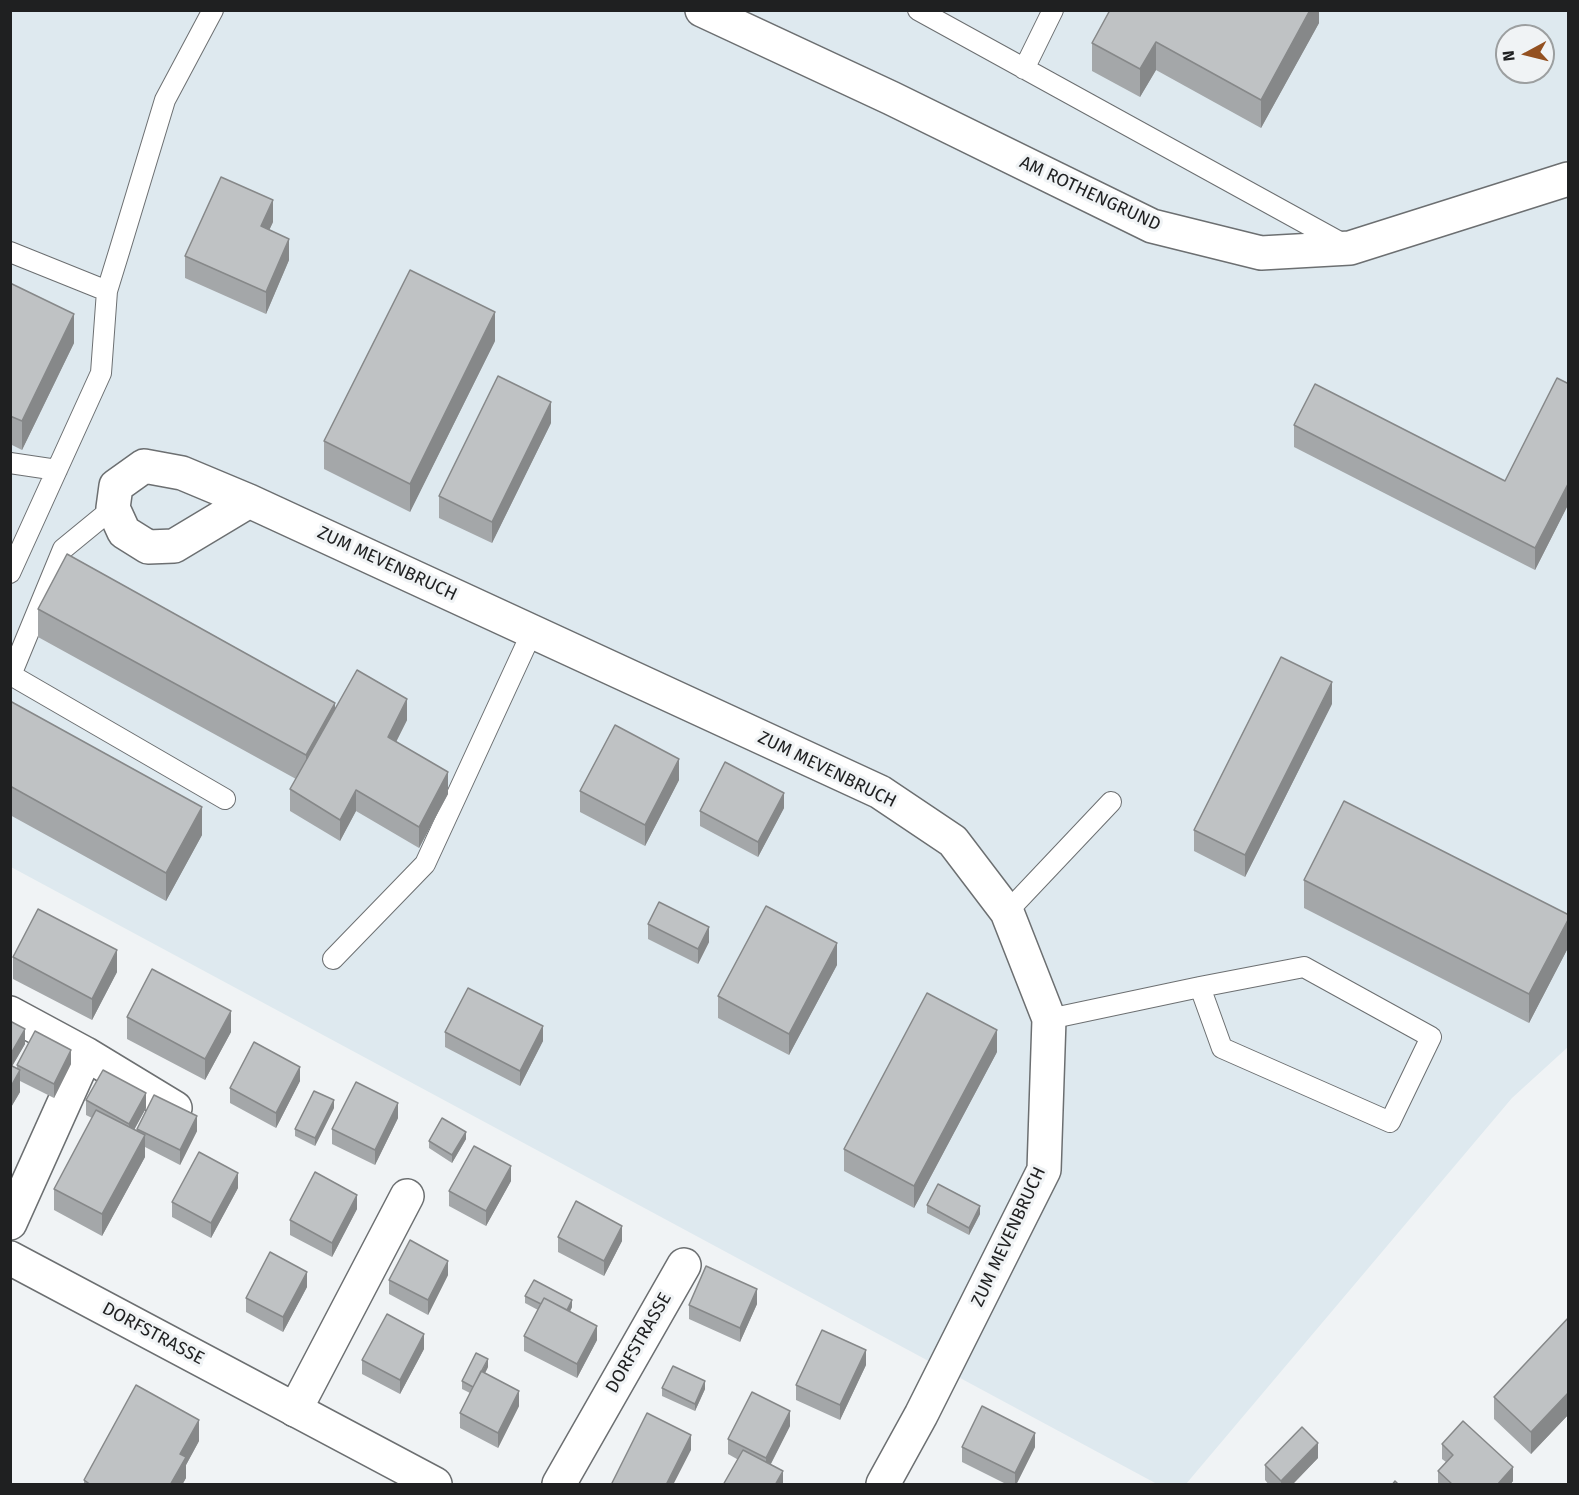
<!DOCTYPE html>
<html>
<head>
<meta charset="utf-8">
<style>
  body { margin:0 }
  #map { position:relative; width:1579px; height:1495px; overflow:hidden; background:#f0f3f5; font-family:"Fira Sans",sans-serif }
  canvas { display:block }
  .frame { position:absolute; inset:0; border:12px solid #1f2021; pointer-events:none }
  .north { position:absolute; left:1495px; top:24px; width:60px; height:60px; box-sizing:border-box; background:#f0f3f5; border:2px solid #9c9fa0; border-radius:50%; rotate:263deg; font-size:16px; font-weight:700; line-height:24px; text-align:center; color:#1f2021 }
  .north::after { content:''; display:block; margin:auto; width:21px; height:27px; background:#935020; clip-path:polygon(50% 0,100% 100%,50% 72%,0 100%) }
</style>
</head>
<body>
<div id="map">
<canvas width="1579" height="1495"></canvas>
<div class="frame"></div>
<div class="north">N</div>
</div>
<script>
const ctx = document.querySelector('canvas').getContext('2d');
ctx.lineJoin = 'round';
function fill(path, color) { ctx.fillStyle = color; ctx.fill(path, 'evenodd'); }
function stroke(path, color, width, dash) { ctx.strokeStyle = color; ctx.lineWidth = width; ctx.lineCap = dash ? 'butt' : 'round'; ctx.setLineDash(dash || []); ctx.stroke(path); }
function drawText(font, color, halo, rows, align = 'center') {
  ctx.font = font + ' "Fira Sans",sans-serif'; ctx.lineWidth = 6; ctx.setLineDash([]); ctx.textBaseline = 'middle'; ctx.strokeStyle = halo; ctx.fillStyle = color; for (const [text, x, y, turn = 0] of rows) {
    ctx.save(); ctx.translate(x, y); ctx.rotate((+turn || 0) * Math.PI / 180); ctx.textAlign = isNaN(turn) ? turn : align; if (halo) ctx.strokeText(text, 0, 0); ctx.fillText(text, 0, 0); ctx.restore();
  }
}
const built = new Path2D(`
  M10,11H1568V1047L1512,1098L1186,1484H1157L11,867ZM1507,36H1543V72H1507Z`);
const service = new Path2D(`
  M918,10L1345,245
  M1024,69L1053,10
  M10,252L107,291
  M10,463L57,470
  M113,508L63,549L11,675L225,799
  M10,573L101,373L107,291L119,252L165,100L213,10
  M1007,912L1111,802
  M333,959L425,864L532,632
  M1049,1019L1200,987L1304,967L1431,1037L1390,1122L1222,1048L1200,987`);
const minor = new Path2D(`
  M702,10L891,98L1152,226L1261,253L1350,248L1568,179
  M249,501L174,546L148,547L124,532L113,508L116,486L144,466L182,473L249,501L880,792L953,841L1007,912L1049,1019L1044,1170L921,1415L883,1484
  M10,1013L86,1054L175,1108
  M10,1223L86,1054
  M295,1410L407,1196
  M559,1484L684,1265`);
const tertiary = new Path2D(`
  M10,1258L435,1484`);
const wall = new Path2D(`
  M1319,10V23L1261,128L1156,70L1140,97L1092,71V43Z
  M273,222L269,230L289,260L266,314L185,278V256Z
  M10,283L74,343L22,450L10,444Z
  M495,341L410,512L324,469V441Z
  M1569,384V503L1535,570L1294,447V425L1505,481Z
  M551,423L492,543L439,518V496Z
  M38,609L335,709L407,720L396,742L448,794L419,848L356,811L340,841L290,811V789L296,779L38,637Z
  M10,701L202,835L166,901L10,815Z
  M1332,704L1245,877L1194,851V830Z
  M679,780L645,846L580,812V791Z
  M784,808L758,857L700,826V811Z
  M1304,880L1569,915V946L1529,1023L1304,908Z
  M648,924L709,942L698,964L648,939Z
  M13,957L117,972L92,1020L13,979Z
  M837,965L789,1055L718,1018V996Z
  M127,1017L231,1032L205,1080L127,1039Z
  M10,1021L25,1044L12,1066L17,1069V1065L71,1064L54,1098L20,1081V1092L10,1109Z
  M445,1032L543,1041L520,1086L445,1047Z
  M997,1052L914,1208L844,1171V1149Z
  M300,1081L276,1128L230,1103V1088Z
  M86,1100L146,1108L134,1130L137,1131V1129L197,1131L180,1165L145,1147V1157L102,1236L54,1210V1189L92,1118L86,1115Z
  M334,1108L315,1146L295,1136V1129Z
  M398,1118L375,1165L332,1144V1129Z
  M466,1139L452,1163L429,1148V1141Z
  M511,1181L486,1226L449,1206V1191Z
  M238,1188L211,1238L172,1217V1202Z
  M927,1205L980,1214L969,1235L927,1213Z
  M357,1209L332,1257L290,1235V1220Z
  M558,1237L622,1241L604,1276L558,1252Z
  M448,1275L428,1315L389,1294V1280Z
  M307,1287L283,1332L246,1312V1298Z
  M525,1296L572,1307L570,1312L597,1340L577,1378L524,1351V1336L538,1310L525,1303Z
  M757,1304L740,1342L689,1319V1305Z
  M1569,1317V1414L1531,1454L1494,1419V1397Z
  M424,1349L400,1394L362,1374V1360Z
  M866,1365L840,1420L796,1400V1385Z
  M488,1367L485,1373L519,1406L498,1448L460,1428V1413L470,1393L462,1389V1381Z
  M662,1388L705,1389L695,1411L662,1396Z
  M790,1426L771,1464L783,1485L728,1454V1439Z
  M199,1441L186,1465V1478L182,1485H84V1480Z
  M1442,1444L1513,1481L1510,1485H1438V1471L1446,1462L1442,1459Z
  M962,1447H1035L1016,1485H1008L962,1462Z
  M1318,1458L1292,1485H1269L1265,1480V1465Z`);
const shadedWall = new Path2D(`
  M1310,10H1319V23L1261,128V100Z
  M1156,42V70L1140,97V69Z
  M273,200V222L261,248V226Z
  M289,239V260L266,314V292Z
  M495,312V341L410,512V484Z
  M74,314V343L22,450V421Z
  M551,402V423L492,543V522Z
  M1569,482V503L1535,570V548Z
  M1332,682V704L1245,877V855Z
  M407,699V720L388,758V737Z
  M335,703V732L306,784V755Z
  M679,759V780L645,846V825Z
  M448,772V794L419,848V827Z
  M356,790V811L340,841V820Z
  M784,793V808L758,857V842Z
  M202,807V835L166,901V873Z
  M1569,918V946L1529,1023V994Z
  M709,927V942L698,964V949Z
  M837,943V965L789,1055V1034Z
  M117,950V972L92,1020V999Z
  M231,1011V1032L205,1080V1059Z
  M543,1026V1041L520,1086V1071Z
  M25,1029V1044L10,1070V1055Z
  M997,1030V1052L914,1208V1186Z
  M71,1050V1064L54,1098V1084Z
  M300,1067V1081L276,1128V1113Z
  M20,1070V1092L10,1109V1088Z
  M146,1093V1108L129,1139V1124Z
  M334,1100V1108L315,1146V1138Z
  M398,1103V1118L375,1165V1150Z
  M197,1116V1131L180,1165V1150Z
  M466,1132V1139L452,1163V1155Z
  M145,1135V1157L102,1236V1214Z
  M511,1166V1181L486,1226V1211Z
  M238,1173V1188L211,1238V1223Z
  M357,1195V1209L332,1257V1243Z
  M980,1206V1214L969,1235V1228Z
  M622,1226V1241L604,1276V1261Z
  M448,1261V1275L428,1315V1300Z
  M307,1272V1287L283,1332V1317Z
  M757,1289V1304L740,1342V1328Z
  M572,1300V1307L564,1323V1316Z
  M597,1326V1340L577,1378V1364Z
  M424,1334V1349L400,1394V1380Z
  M866,1350V1365L840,1420V1405Z
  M488,1359V1367L474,1395V1387Z
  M705,1381V1389L695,1411V1404Z
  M519,1391V1406L498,1448V1433Z
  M1569,1392V1414L1531,1454V1432Z
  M790,1411V1426L766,1473V1458Z
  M11,1419V1447L10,1449V1421Z
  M199,1420V1441L186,1465V1478L182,1485H170L180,1454Z
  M1035,1433V1447L1016,1485H1015V1473Z
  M691,1435V1450L673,1485H666Z
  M1318,1443V1458L1292,1485H1281V1481Z
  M1513,1467V1481L1510,1485H1497Z
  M783,1471V1485H775Z`);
const building = new Path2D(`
  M1110,10H1310L1261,100L1156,42L1140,69L1092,43Z
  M221,177L273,200L261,226L289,239L266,292L185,256Z
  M410,270L495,312L410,484L324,441Z
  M10,283L74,314L22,421L10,416Z
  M498,376L551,402L492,522L439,496Z
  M1557,378L1569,384V482L1535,548L1294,425L1315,384L1505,481Z
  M67,554L335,703L306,755L38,609Z
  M1281,657L1332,682L1245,855L1194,830Z
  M357,670L407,699L388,737L448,772L419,827L356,790L340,820L290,789Z
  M10,701L202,807L166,873L10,786Z
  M615,725L679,759L645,825L580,791Z
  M725,762L784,793L758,842L700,811Z
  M1344,801L1569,915V918L1529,994L1304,880Z
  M659,902L709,927L698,949L648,924Z
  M766,906L837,943L789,1034L718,996Z
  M38,909L117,950L92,999L13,957Z
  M152,969L231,1011L205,1059L127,1017Z
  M468,988L543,1026L520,1071L445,1032Z
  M927,993L997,1030L914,1186L844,1149Z
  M10,1021L25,1029L10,1055Z
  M35,1031L71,1050L54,1084L17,1065Z
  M254,1042L300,1067L276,1113L230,1088Z
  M10,1065L20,1070L10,1088Z
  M103,1070L146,1093L129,1124L86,1100Z
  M356,1082L398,1103L375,1150L332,1129Z
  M314,1091L334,1100L315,1138L295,1129Z
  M154,1095L197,1116L180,1150L137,1129Z
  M96,1110L145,1135L102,1214L54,1189Z
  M442,1118L466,1132L452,1155L429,1141Z
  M474,1146L511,1166L486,1211L449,1191Z
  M199,1152L238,1173L211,1223L172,1202Z
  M315,1172L357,1195L332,1243L290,1220Z
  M938,1184L980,1206L969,1228L927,1205Z
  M576,1201L622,1226L604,1261L558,1237Z
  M410,1240L448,1261L428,1300L389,1280Z
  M270,1252L307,1272L283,1317L246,1298Z
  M706,1266L757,1289L740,1328L689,1305Z
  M534,1280L572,1300L567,1310L544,1298L541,1304L525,1296Z
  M544,1298L597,1326L577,1364L524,1336Z
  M387,1314L424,1334L400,1380L362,1360Z
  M1569,1317V1392L1531,1432L1494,1397Z
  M822,1330L866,1350L840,1405L796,1385Z
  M476,1353L488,1359L473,1387L462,1381Z
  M673,1366L705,1381L695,1404L662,1388Z
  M481,1371L519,1391L498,1433L460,1413Z
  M136,1385L199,1420L180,1454L186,1457L170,1485H91L84,1480Z
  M752,1392L790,1411L766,1458L728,1439Z
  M982,1406L1035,1433L1015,1473L962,1447Z
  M647,1413L691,1435L666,1485H611Z
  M1463,1421L1513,1467L1497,1485H1453L1438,1471L1453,1455L1442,1444Z
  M1302,1427L1318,1443L1281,1481L1265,1465Z
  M743,1450L783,1471L775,1485H723Z
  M1395,1481L1399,1485H1392Z`);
const streetNames = [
  ["AM ROTHENGRUND",1090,194,25],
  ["ZUM MEVENBRUCH",387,564,25],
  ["ZUM MEVENBRUCH",827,770,26],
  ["ZUM MEVENBRUCH",1009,1237,-65],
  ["DORFSTRASSE",153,1334,28],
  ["DORFSTRASSE",639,1343,-60]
];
fill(built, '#dee9ef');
stroke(service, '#6c6f71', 22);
stroke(minor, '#6c6f71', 36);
stroke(tertiary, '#6c6f71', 36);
stroke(service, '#fff', 20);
stroke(minor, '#fff', 33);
stroke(tertiary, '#fff', 33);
fill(wall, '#a4a7a9');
fill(shadedWall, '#868889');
fill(building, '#bfc2c4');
stroke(building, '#868889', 1.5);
drawText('18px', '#1f2021', '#f0f3f5', streetNames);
</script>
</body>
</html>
